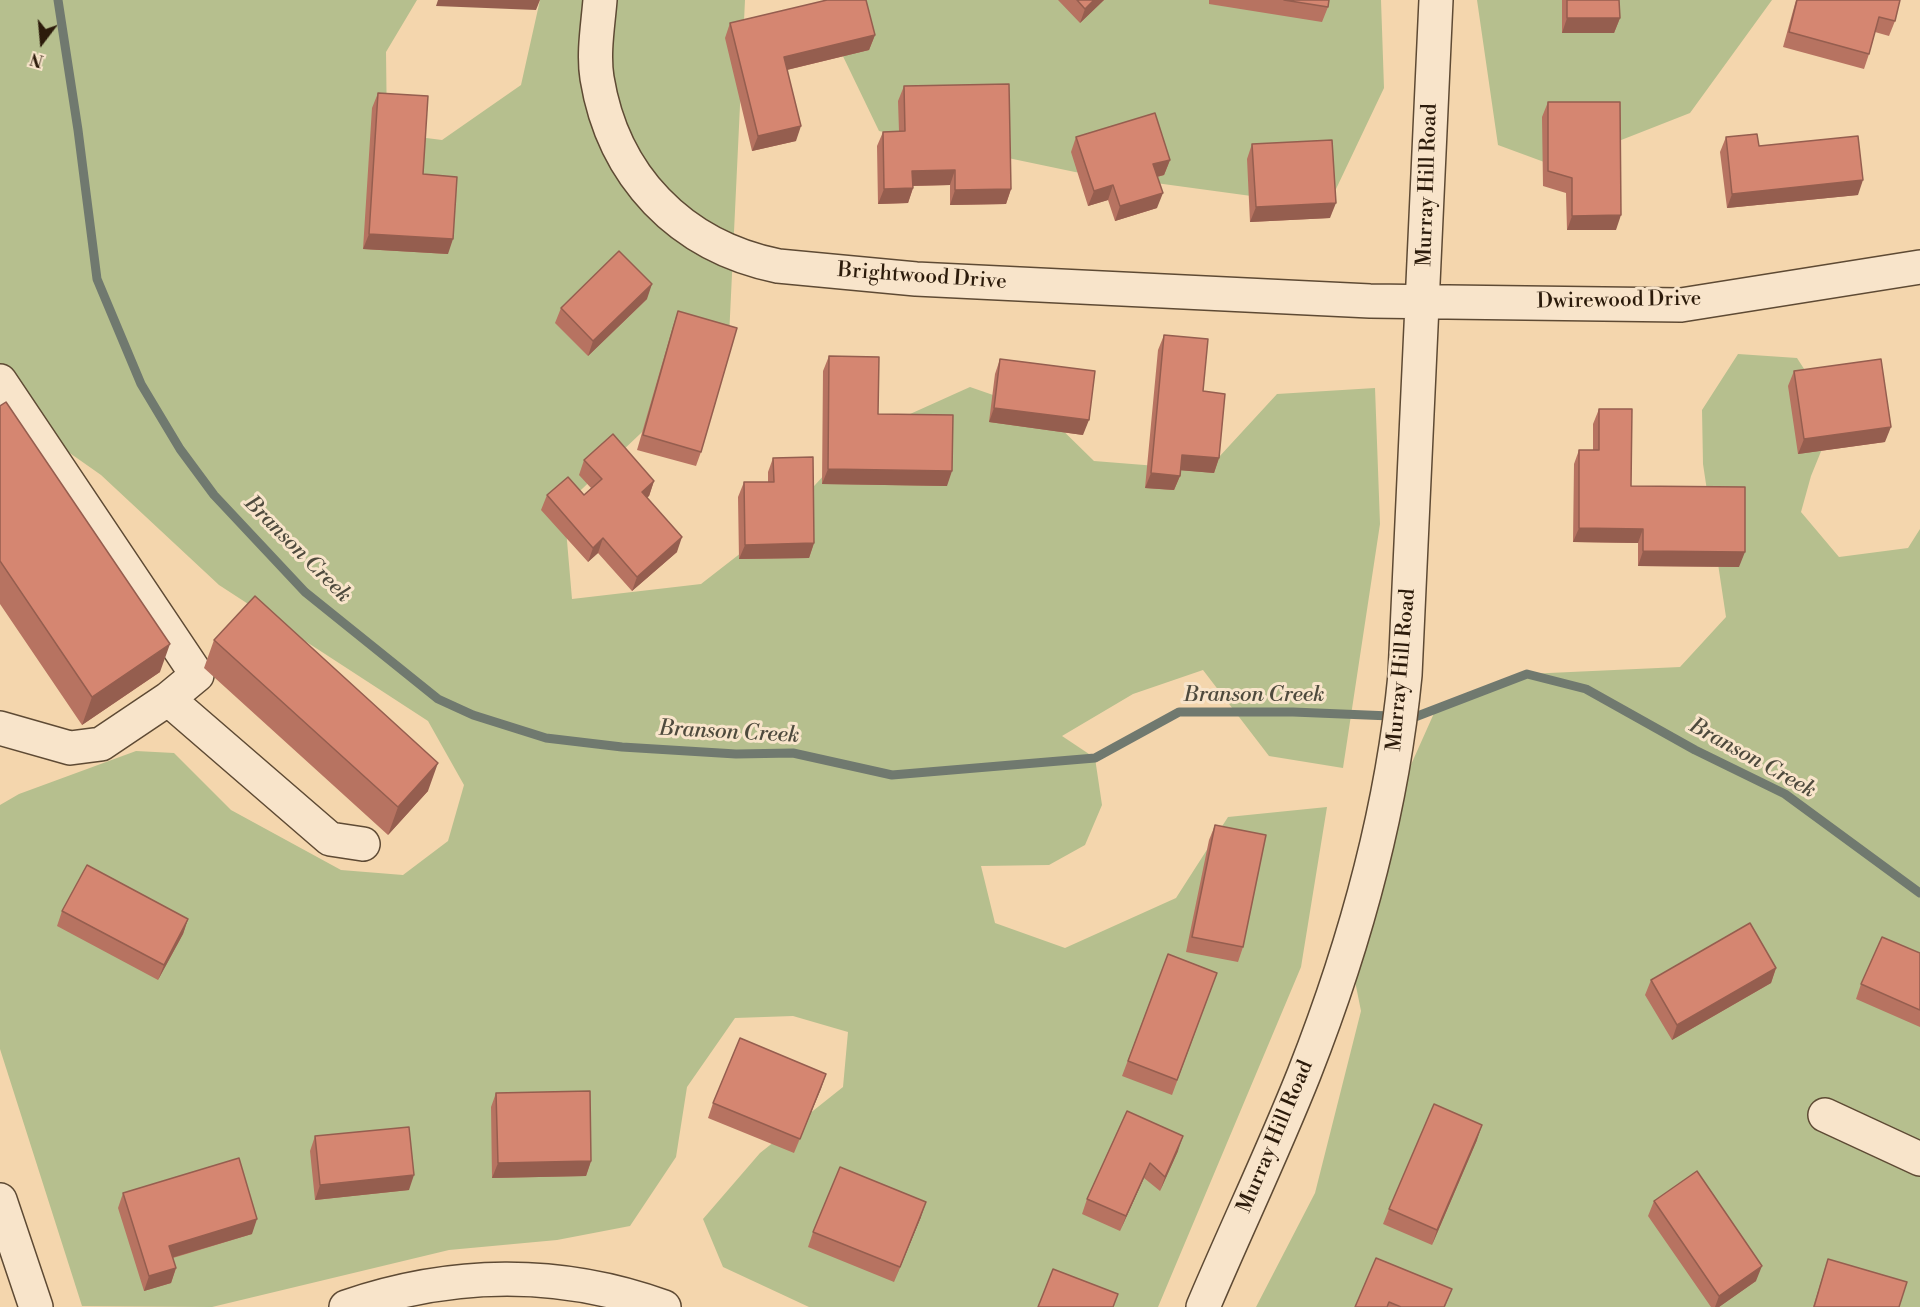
<!DOCTYPE html>
<html>
<head>
<meta charset="utf-8">
<style>
  body { margin:0 }
  #map { position:relative; width:1920px; height:1307px; overflow:hidden; background:#f4d6ad; font-family:"Libre Bodoni",serif }
  canvas { display:block }
  .north { position:absolute; left:12px; top:12px; width:60px; height:60px; -webkit-text-stroke:4px #f8e4ca; paint-order:stroke; rotate:196deg; font-size:16px; font-weight:700; line-height:24px; text-align:center; color:#2c1b0b }
  .north::after { content:''; display:block; margin:auto; width:21px; height:27px; background:#2c1b0b; clip-path:polygon(50% 0,100% 100%,50% 72%,0 100%) }
</style>
</head>
<body>
<div id="map">
<canvas width="1920" height="1307"></canvas>
<div class="north">N</div>
</div>
<script>
const ctx = document.querySelector('canvas').getContext('2d');
ctx.lineJoin = 'round';
function fill(path, color) { ctx.fillStyle = color; ctx.fill(path, 'evenodd'); }
function stroke(path, color, width, dash) { ctx.strokeStyle = color; ctx.lineWidth = width; ctx.lineCap = dash ? 'butt' : 'round'; ctx.setLineDash(dash || []); ctx.stroke(path); }
function drawText(font, color, halo, rows, align = 'center') {
  ctx.font = font + ' "Libre Bodoni",serif'; ctx.lineWidth = 6; ctx.setLineDash([]); ctx.textBaseline = 'middle'; ctx.strokeStyle = halo; ctx.fillStyle = color; for (const [text, x, y, turn = 0] of rows) {
    ctx.save(); ctx.translate(x, y); ctx.rotate((+turn || 0) * Math.PI / 180); ctx.textAlign = isNaN(turn) ? turn : align; if (halo) ctx.strokeText(text, 0, 0); ctx.fillText(text, 0, 0); ctx.restore();
  }
}
const green = new Path2D(`
  M0,0H417L386,52L387,133L442,140L521,85L540,0H745L729,337L677,399L564,506L572,599L701,584L782,521L859,437L970,387L1045,413L1094,461L1207,470L1277,394L1375,388L1380,524L1343,768L1269,756L1203,670L1133,694L1062,736L1095,758L1102,805L1085,845L1049,865L981,866L995,923L1065,948L1176,898L1228,817L1327,807L1301,967L1158,1307H809L723,1267L703,1219L760,1153L843,1087L848,1032L793,1016L735,1018L687,1087L676,1157L630,1226L557,1240L449,1250L212,1307L82,1306L0,1049V805L19,794L136,751L174,753L231,810L341,870L403,875L448,841L464,785L428,721L219,585L101,475L0,404Z
  M826,0H1381L1384,88L1336,189L1266,198L1075,172L879,131L825,19Z
  M1477,0H1772L1690,113L1555,166L1498,145Z
  M1738,354L1797,358L1835,417L1811,476L1801,512L1839,557L1908,548L1920,529V1307H1256L1315,1193L1361,1011L1349,951L1355,890L1435,711L1527,674L1680,667L1726,617L1703,464L1702,410Z`);
const stream = new Path2D(`
  M58,0L78,130L97,279L141,384L180,449L214,495L305,592L438,699L473,715L546,738L622,747L736,754L793,753L892,775L1095,758L1179,712H1293L1415,717L1527,674L1586,689L1695,750L1785,794L1920,893`);
const minor = new Path2D(`
  M600,0C598,25 593,53 597,78C613,176 680,246 778,266L916,279L1370,301L1681,305L1920,267
  M0,381L197,675L168,699L330,839L363,844
  M0,728L70,748L101,744L168,699
  M1825,1115L1920,1159
  M0,1200L36,1307
  M346,1307C451,1271 559,1269 664,1307
  M1203,1307C1236,1229 1273,1152 1304,1074C1354,947 1392,811 1405,675L1436,0`);
const wall = new Path2D(`
  M1058,0H1104L1080,23Z
  M1209,0H1329L1328,7L1322,22L1209,4Z
  M1562,0H1619L1620,18L1614,33H1562Z
  M1796,0H1900L1895,21L1889,36L1875,32L1869,54L1864,69L1783,47Z
  M730,23L875,35L869,50L787,70L796,141L752,151L725,38Z
  M904,86L1011,189L1006,204L950,205V185L913,186V188L908,203L878,204L877,146L883,132L899,131L898,101Z
  M378,93L423,174L448,254L363,249L372,108Z
  M1548,102L1616,230H1567L1566,193L1543,186L1542,117Z
  M1076,137L1170,160L1164,175L1157,177V208L1115,221L1108,200L1088,206L1071,152Z
  M1726,137L1759,146L1858,195L1727,208L1720,152Z
  M1252,144L1330,218L1250,222L1247,159Z
  M647,299L588,356L555,323L561,308Z
  M678,311L701,452L696,466L637,450L673,326Z
  M1164,335L1203,391L1219,458L1214,473L1180,470V476L1174,490L1145,488L1158,350Z
  M829,356L878,414L947,486L822,484L823,371Z
  M1000,359L1083,435L989,422L995,374Z
  M1794,371L1885,442L1798,454L1788,386Z
  M0,406L160,672L82,725L0,604Z
  M1599,409L1631,486L1739,567L1638,566V543L1573,542L1574,464L1579,450H1593V424Z
  M773,458L814,543L809,558L739,559L738,497L744,482H768V472Z
  M584,460L654,481L649,496L647,497L677,552L632,591L598,553L588,562L541,510L547,495H584L591,488L579,475Z
  M214,640L428,791L388,835L204,668Z
  M1215,825L1243,947L1238,962L1186,952L1209,840Z
  M62,911L188,919L183,934L158,980L57,926Z
  M1920,953V1027L1856,999L1861,984Z
  M1168,954L1217,973L1172,1095L1122,1076Z
  M1776,968L1771,983L1672,1040L1645,995L1651,980Z
  M826,1074L794,1153L708,1118L713,1103Z
  M496,1093L591,1161L586,1176L492,1178L491,1107Z
  M1127,1111L1178,1151L1160,1191L1144,1178L1120,1231L1082,1214L1087,1199Z
  M315,1136L409,1190L315,1200L310,1151Z
  M1477,1140L1432,1245L1383,1224L1389,1209Z
  M123,1193L252,1234L173,1258L176,1268L171,1283L144,1291L118,1208Z
  M1654,1201L1756,1281L1719,1307H1711L1648,1216Z
  M921,1217L894,1282L808,1247L813,1232Z
  M1828,1259L1899,1307H1813Z
  M1452,1289L1445,1307H1355Z`);
const shadedWall = new Path2D(`
  M438,0H540L536,10L436,6Z
  M1094,0H1104L1080,23L1085,9Z
  M1567,18H1620L1614,33H1562Z
  M875,35L869,50L778,72L784,57Z
  M801,126L796,141L752,151L758,136Z
  M1170,160L1164,175L1148,179L1153,164Z
  M955,170L950,185L907,186L912,171Z
  M1863,180L1858,195L1727,208L1732,194Z
  M1113,185L1108,200L1088,206L1094,191Z
  M913,188L908,203L878,204L884,189Z
  M1011,189L1006,204L950,205L955,190Z
  M1163,193L1157,208L1115,221L1120,206Z
  M1336,203L1330,218L1250,222L1256,207Z
  M1621,215L1616,230H1567L1572,216Z
  M369,234L453,239L448,254L363,249Z
  M652,284L647,299L588,356L593,341Z
  M994,408L1089,420L1083,435L989,422Z
  M1891,427L1885,442L1798,454L1804,439Z
  M1182,455L1219,458L1214,473L1177,470Z
  M828,469L952,471L947,486L822,484Z
  M1151,473L1180,476L1174,490L1145,488Z
  M654,481L649,496L637,506L642,492Z
  M1579,528L1643,529L1638,543L1573,542Z
  M682,537L677,552L632,591L637,577Z
  M603,538L598,553L588,562L593,548Z
  M814,543L809,558L739,559L745,545Z
  M1643,551L1745,552L1739,567L1638,566Z
  M170,644L160,672L82,725L92,697Z
  M438,763L428,791L388,835L398,807Z
  M188,919L183,934L158,980L164,965Z
  M1776,968L1771,983L1672,1040L1677,1025Z
  M826,1074L821,1089L794,1153L800,1139Z
  M1482,1125L1477,1140L1432,1245L1437,1230Z
  M1183,1136L1178,1151L1160,1191L1165,1177Z
  M591,1161L586,1176L492,1178L498,1163Z
  M1150,1163L1144,1178L1120,1231L1126,1216Z
  M414,1175L409,1190L315,1200L320,1185Z
  M926,1202L921,1217L894,1282Z
  M257,1219L252,1234L164,1260L169,1246Z
  M1762,1266L1756,1281L1719,1307H1715L1719,1296Z
  M176,1268L171,1283L144,1291L149,1276Z`);
const building = new Path2D(`
  M827,0H866L875,35L784,57L801,126L758,136L730,23Z
  M1077,0H1094L1085,9Z
  M1284,0H1329L1328,7Z
  M1567,0H1619L1620,18H1567Z
  M1797,0H1900L1895,21L1879,17L1869,54L1789,32Z
  M1009,84L1011,189L955,190V170L912,171L913,188L884,189L883,132L905,131L904,86Z
  M378,93L428,96L423,174L457,177L453,239L369,234Z
  M1548,102H1620L1621,215L1572,216V178L1548,171Z
  M1155,113L1170,160L1153,164L1163,193L1120,206L1113,185L1094,191L1076,137Z
  M1757,134L1759,146L1858,136L1863,180L1732,194L1726,137Z
  M1332,140L1336,203L1256,207L1252,144Z
  M619,251L652,284L593,341L561,308Z
  M678,311L737,328L701,452L643,435Z
  M1164,335L1208,339L1203,391L1225,394L1219,458L1182,455L1180,476L1151,473Z
  M829,356L879,357L878,414L953,415L952,471L828,469Z
  M1000,359L1095,371L1089,420L994,408Z
  M1881,359L1891,427L1804,439L1794,371Z
  M6,402L170,644L92,697L0,561V406Z
  M1599,409H1632L1631,486L1745,487V552L1643,551V529L1579,528V450H1599Z
  M613,434L654,481L642,492L682,537L637,577L603,538L593,548L547,495L568,477L584,495L602,479L584,460Z
  M813,457L814,543L745,545L744,482H774L773,458Z
  M255,596L438,763L398,807L214,640Z
  M1215,825L1266,835L1243,947L1192,937Z
  M87,865L188,919L164,965L62,911Z
  M1750,923L1776,968L1677,1025L1651,980Z
  M1882,937L1920,953V1010L1861,984Z
  M1168,954L1217,973L1177,1080L1128,1061Z
  M740,1038L826,1074L800,1139L713,1103Z
  M590,1091L591,1161L498,1163L496,1093Z
  M1434,1104L1482,1125L1437,1230L1389,1209Z
  M1127,1111L1183,1136L1165,1177L1150,1163L1126,1216L1087,1199Z
  M409,1127L414,1175L320,1185L315,1136Z
  M239,1158L257,1219L169,1246L176,1268L149,1276L123,1193Z
  M840,1167L926,1202L900,1267L813,1232Z
  M1697,1171L1762,1266L1719,1296L1654,1201Z
  M1376,1258L1452,1289L1444,1307H1401L1389,1302L1387,1307H1355Z
  M1828,1259L1907,1282L1899,1307H1814Z
  M1053,1269L1118,1294L1113,1307H1038Z`);
const streetNames = [
  ["Murray Hill Road",1428,185,-88],
  ["Brightwood Drive",922,277,4],
  ["Dwirewood Drive",1619,301,-1],
  ["Murray Hill Road",1402,670,-85],
  ["Murray Hill Road",1276,1137,-67]
];
const waterNames = [
  ["Branson Creek",297,550,45],
  ["Branson Creek",1254,696],
  ["Branson Creek",729,733,3],
  ["Branson Creek",1752,759,29]
];
fill(green, '#b6bf8e');
stroke(stream, '#70796f', 9);
stroke(minor, '#5e4a34', 36);
stroke(minor, '#f8e4ca', 33);
fill(wall, '#b77361');
fill(shadedWall, '#955e4f');
fill(building, '#d58671');
stroke(building, '#955e4f', 1.5);
drawText('21px', '#2c1b0b', '#f8e4ca', streetNames);
drawText('italic 22px', '#4e4a3d', '#f8e4ca', waterNames);
</script>
</body>
</html>
